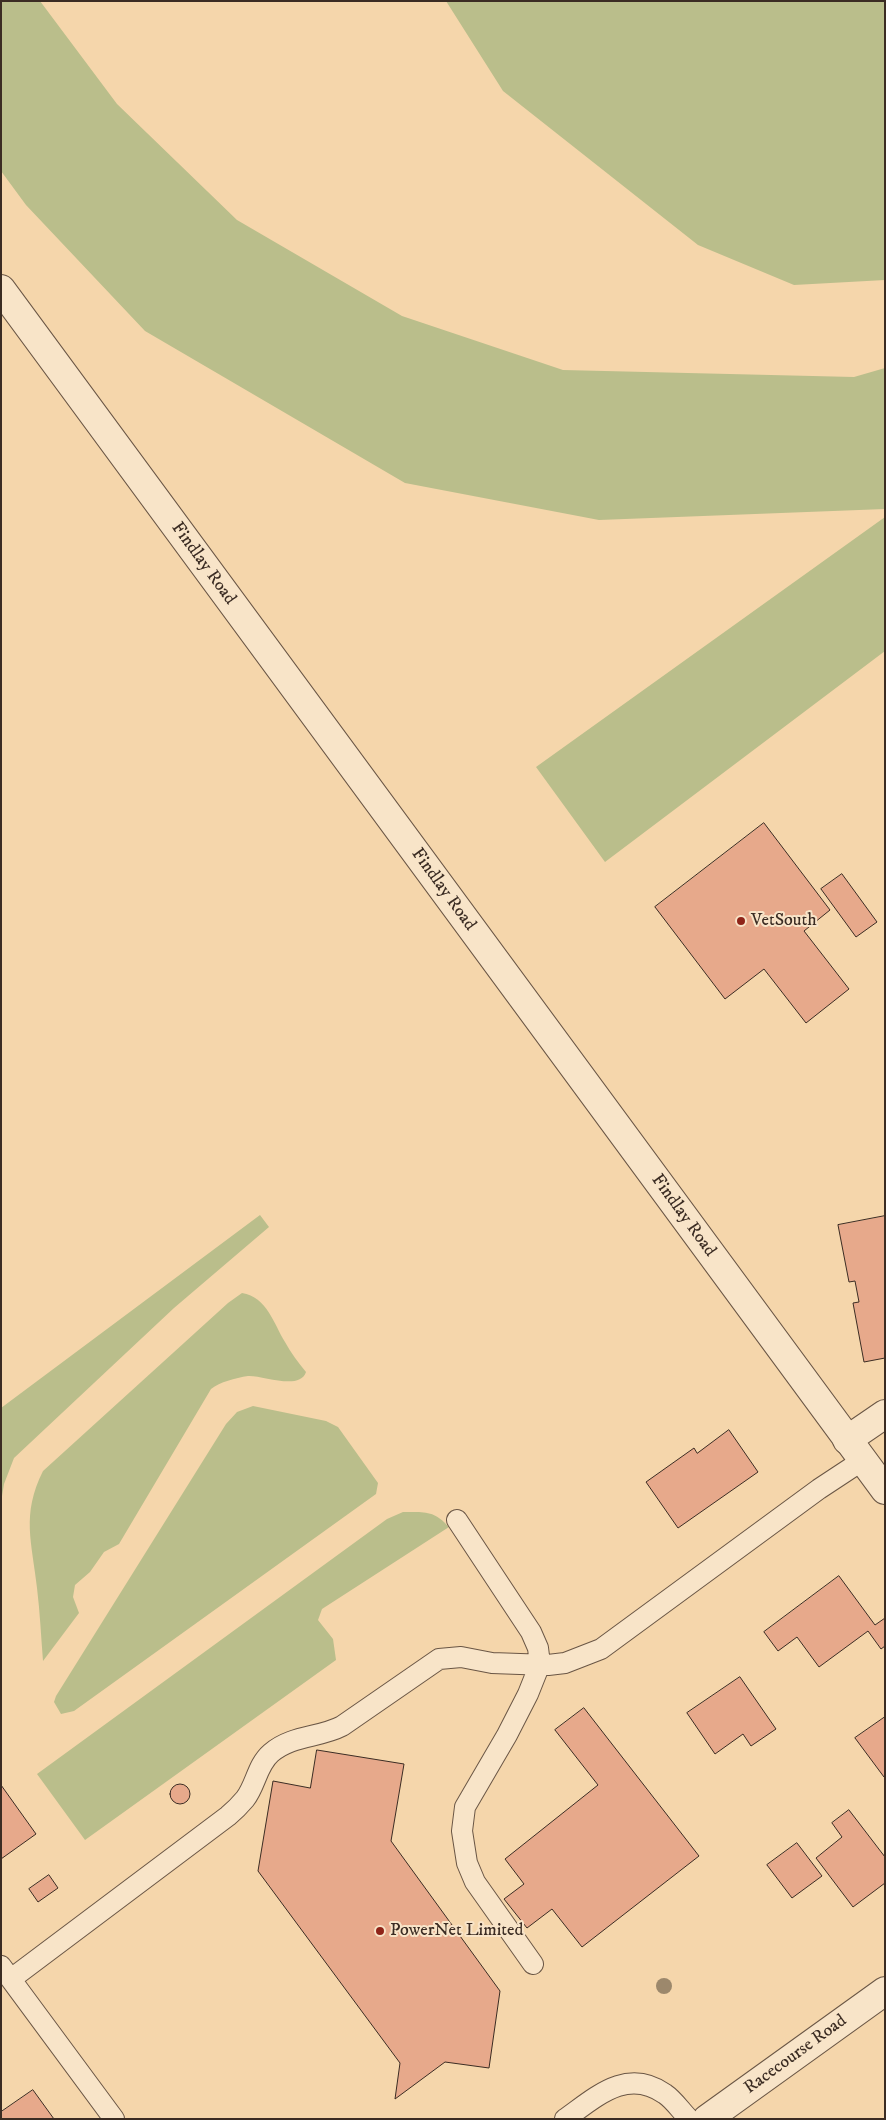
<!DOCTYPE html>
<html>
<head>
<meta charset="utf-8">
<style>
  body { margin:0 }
  #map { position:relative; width:886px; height:2120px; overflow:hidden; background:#f5d6ab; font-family:"IM FELL DW Pica",serif }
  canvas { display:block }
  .frame { position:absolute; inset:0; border:2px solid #3b2c23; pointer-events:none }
</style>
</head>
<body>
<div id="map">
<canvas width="886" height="2120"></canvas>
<div class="frame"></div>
</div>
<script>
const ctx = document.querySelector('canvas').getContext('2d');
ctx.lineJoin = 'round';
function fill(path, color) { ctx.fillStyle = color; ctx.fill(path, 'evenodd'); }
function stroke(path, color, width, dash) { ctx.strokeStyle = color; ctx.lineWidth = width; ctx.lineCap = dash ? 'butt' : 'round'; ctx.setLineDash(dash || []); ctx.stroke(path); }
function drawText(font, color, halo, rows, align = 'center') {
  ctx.font = font + ' "IM FELL DW Pica",serif'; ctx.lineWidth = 4; ctx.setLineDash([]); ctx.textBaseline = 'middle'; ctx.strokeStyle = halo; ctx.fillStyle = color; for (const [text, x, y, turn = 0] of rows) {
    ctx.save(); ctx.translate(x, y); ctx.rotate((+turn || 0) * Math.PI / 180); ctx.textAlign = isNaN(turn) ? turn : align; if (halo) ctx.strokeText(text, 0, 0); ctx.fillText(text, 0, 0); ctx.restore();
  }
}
const green = new Path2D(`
  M1,1H40L117,104L237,220L402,316L563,370L854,377L885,368V509L599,520L405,483L145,331L26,205L1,171Z
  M446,1H885V280L794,285L698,245L503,91Z
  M885,517V651L605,862L536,767Z
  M260,1215L269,1227L174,1308L14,1458L4,1484L1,1502V1408Z
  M242,1293C267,1297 274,1324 285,1342C291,1353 298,1362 306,1372C300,1391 262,1375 248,1376C235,1378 220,1382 211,1389L119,1544L104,1552L90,1572L75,1585L73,1597L79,1613L43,1661C41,1637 40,1612 37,1588C32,1542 21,1515 43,1471L228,1303Z
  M253,1406L326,1421L338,1427L378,1483L376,1494L74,1711L61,1714L54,1702L56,1696L226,1424L237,1412Z
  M403,1512C424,1512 434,1510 449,1527L322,1609L318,1620L333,1639L336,1660L85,1840L37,1774L387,1519Z`);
const building = new Path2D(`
  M764,823L830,910L804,931L849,989L806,1023L764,969L725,999L655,907Z
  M842,874L877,922L856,937L821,889Z
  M885,1216V1358L864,1362L853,1303L859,1302L855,1281L849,1282L838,1225Z
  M729,1430L758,1472L678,1528L646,1482L694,1448L697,1453Z
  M839,1576L875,1625L885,1618V1646L881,1649L868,1631L819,1667L797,1637L778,1651L764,1632Z
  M740,1677L776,1729L751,1746L743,1734L715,1754L687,1713Z
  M584,1708L699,1856L582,1947L552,1909L527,1928L504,1899L524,1884L505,1859L598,1785L555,1730Z
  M885,1717V1776L884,1777L855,1738Z
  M317,1750L404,1764L391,1841L500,1991L489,2068L445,2062L395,2099L400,2063L258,1871L273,1781L310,1788Z
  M170 1794a10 10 0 1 1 20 0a10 10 0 1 1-20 0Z
  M1,1785L36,1834L1,1859Z
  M849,1810L885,1857V1883L853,1907L816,1858L842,1837L832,1823Z
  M797,1843L822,1876L792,1898L767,1865Z
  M49,1875L58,1888L38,1902L29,1889Z
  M33,2090L54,2119H1V2112Z`);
const service = new Path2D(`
  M457,1520L531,1632L538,1648L540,1664L528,1694L507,1735L465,1807L462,1831L467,1863L475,1882L533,1964
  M1,1966L114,2119
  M11,1979L228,1816C234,1811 240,1805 245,1799C256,1785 257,1765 271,1753C292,1735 319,1738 342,1726L439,1659L461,1657L492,1663L548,1665L565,1663L601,1649L819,1489L863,1460
  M565,2119C596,2097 627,2067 665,2094C674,2100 681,2111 689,2119`);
const minor = new Path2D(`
  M847,1440L885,1414`);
const tertiary = new Path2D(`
  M1,289L885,1490
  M707,2119L885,1991`);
const trees = [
  [664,1986]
];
const markers = [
  [741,921,5,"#8f2418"],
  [380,1931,5,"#8f2418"]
];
const streetNames = [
  ["Findlay Road",203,564,54],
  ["Findlay Road",443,890,54],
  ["Findlay Road",683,1216,54],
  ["Racecourse Road",796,2055,-36]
];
const poiNames = [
  ["VetSouth",751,921],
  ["PowerNet Limited",390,1931]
];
fill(green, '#babe8b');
fill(building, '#e7a98b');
stroke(building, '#3b2c23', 1);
stroke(service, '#6a5645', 22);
stroke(minor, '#6a5645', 30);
stroke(tertiary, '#6a5645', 30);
stroke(service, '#f8e4c8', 20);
stroke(minor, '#f8e4c8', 28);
stroke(tertiary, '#f8e4c8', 28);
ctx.fillStyle = '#9c886c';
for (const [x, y] of trees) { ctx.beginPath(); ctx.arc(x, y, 8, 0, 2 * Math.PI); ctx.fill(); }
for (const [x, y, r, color] of markers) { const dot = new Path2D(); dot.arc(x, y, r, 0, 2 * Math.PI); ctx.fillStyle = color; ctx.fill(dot); stroke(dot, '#f8e4c8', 2); }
drawText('18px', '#3b2c23', '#f8e4c8', streetNames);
drawText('18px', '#3b2c23', '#f8e4c8', poiNames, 'left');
</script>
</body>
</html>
